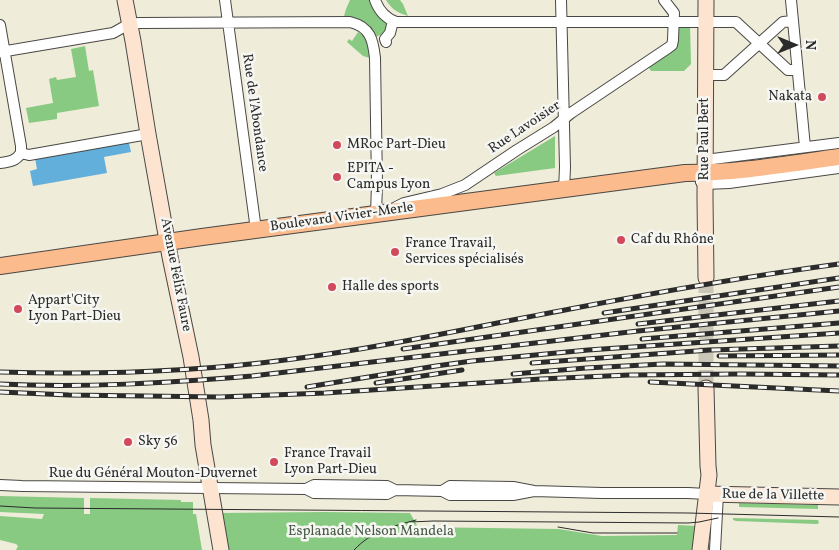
<!DOCTYPE html>
<html>
<head>
<meta charset="utf-8">
<style>
  body { margin:0 }
  #map { position:relative; width:839px; height:550px; overflow:hidden; background:#f0ecda; font-family:Vollkorn,serif }
  canvas { display:block }
  .north { position:absolute; left:769px; top:20px; width:50px; height:50px; -webkit-text-stroke:4px #f6f6f2; paint-order:stroke; rotate:90deg; font-size:14px; font-weight:700; line-height:20px; text-align:center; color:#2b2b2b }
  .north::after { content:''; display:block; margin:auto; width:18px; height:22px; background:#2b2b2b; clip-path:polygon(50% 0,100% 100%,50% 72%,0 100%) }
</style>
</head>
<body>
<div id="map">
<canvas width="839" height="550"></canvas>
<div class="north">N</div>
</div>
<script>
const ctx = document.querySelector('canvas').getContext('2d');
ctx.lineJoin = 'round';
function fill(path, color) { ctx.fillStyle = color; ctx.fill(path, 'evenodd'); }
function stroke(path, color, width, dash) { ctx.strokeStyle = color; ctx.lineWidth = width; ctx.lineCap = dash ? 'butt' : 'round'; ctx.setLineDash(dash || []); ctx.stroke(path); }
function drawText(font, color, halo, rows, align = 'center') {
  ctx.font = font + ' Vollkorn,serif'; ctx.lineWidth = 5; ctx.setLineDash([]); ctx.textBaseline = 'middle'; ctx.strokeStyle = halo; ctx.fillStyle = color; for (const [text, x, y, turn = 0] of rows) {
    ctx.save(); ctx.translate(x, y); ctx.rotate((+turn || 0) * Math.PI / 180); ctx.textAlign = isNaN(turn) ? turn : align; if (halo) ctx.strokeText(text, 0, 0); ctx.fillText(text, 0, 0); ctx.restore();
  }
}
const green = new Path2D(`
  M350,0H371L389,23C387,32 383,35 374,37C365,25 361,17 344,16L346,9Z
  M386,0H400L403,4L408,16C396,12 393,10 386,0Z
  M675,24H690L691,64L684,71H651L647,65L674,46Z
  M358,32C370,40 370,46 373,59L363,56L347,42L349,39L352,41Z
  M85,46L89,71L93,70L99,106L57,113V119L29,123L26,108L53,103L49,79L56,77L57,80L76,77L71,49Z
  M555,136V168L496,176L494,173Z
  M0,496L84,498V514H90V498L181,500V502H193V514H196L202,550H16L18,546L16,544L0,540V516L42,519L44,514L0,512Z
  M739,503L818,505V509L739,507Z
  M324,512L410,513L418,527L559,529L602,536L677,535L678,525L697,526L695,550H224L218,513Z
  M733,518L818,520L819,523L817,524L736,521L733,520Z`);
const water = new Path2D(`
  M129,143L131,152L104,157L107,173L33,186L30,171L37,169L35,158Z`);
const secondaryTunnel = new Path2D(`
  M706,278V388`);
const street = new Path2D(`
  M225,0L256,230
  M375,0C379,11 385,18 396,22H736L788,70H797
  M561,0L565,167L564,190
  M791,0L805,147
  M0,25L21,146V153
  M386,42L385,39L390,33L393,21
  M0,52L113,33L129,24L139,23L350,22C370,27 373,39 375,58L377,184L376,214
  M706,75H724L783,22L793,21
  M21,153L29,155L148,134
  M705,160L839,143
  M0,163C9,162 16,161 21,153
  M701,182L705,184L729,183L839,168
  M396,207L404,203L442,194L465,185L517,150L554,127L571,113L668,48L672,45L673,40L674,13L664,0
  M0,485L22,486L306,489L314,493L387,494L395,490L442,491L450,495H513L534,491
  M306,489L314,485L387,486L395,490
  M442,491L450,486L513,487L534,491L602,493H688L707,494
  M715,550L718,494`);
const secondary = new Path2D(`
  M125,0L133,41L148,134L170,257L191,357L201,420L203,445L221,550
  M706,278L705,198L706,0
  M707,494L839,497
  M700,550L709,475L708,466L706,388`);
const primary = new Path2D(`
  M0,266L202,237L685,173C737,173 788,164 839,157`);
const tram = new Path2D(`
  M0,506L35,508L688,513L839,517
  M410,522L433,521L688,523L699,522L718,518
  M558,527L593,533H677
  M354,550C372,531 391,527 416,520`);
const rail = new Path2D(`
  M604,313L839,278
  M638,324L839,301
  M642,339L839,323
  M403,349L839,287
  M719,356L839,355
  M532,363L710,350L839,346
  M0,372C98,375 196,372 293,359C386,347 478,326 570,309C659,292 749,276 839,264
  M513,374L586,368L663,364L839,366
  M650,382L839,391
  M376,383L462,370
  M0,384C84,388 168,383 252,376L638,331L839,311
  M307,387L436,366L472,361L588,350L839,333
  M0,392L69,395L220,397L325,393L541,379L629,375L740,374L839,375`);
const markers = [
  [822,97,5,"#d1495b"],
  [337,145,5,"#d1495b"],
  [337,177,5,"#d1495b"],
  [621,240,5,"#d1495b"],
  [395,252,5,"#d1495b"],
  [332,287,5,"#d1495b"],
  [18,309,5,"#d1495b"],
  [128,442,5,"#d1495b"],
  [274,462,5,"#d1495b"]
];
const poiNames = [
  ["Nakata",812,97,"right"],
  ["MRoc Part-Dieu",347,145],
  ["EPITA -",347,169],
  ["Campus Lyon",347,185],
  ["Caf du Rhône",631,240],
  ["France Travail,",405,244],
  ["Services spécialisés",405,260],
  ["Halle des sports",342,287],
  ["Appart'City",28,301],
  ["Lyon Part-Dieu",28,317],
  ["Sky 56",138,442],
  ["France Travail",284,454],
  ["Lyon Part-Dieu",284,470]
];
const streetNames = [
  ["Rue de l'Abondance",254,113,82],
  ["Rue Lavoisier",525,128,-34],
  ["Rue Paul Bert",705,139,-90],
  ["Boulevard Vivier-Merle",342,218,-8],
  ["Avenue Félix Faure",175,275,79],
  ["Rue du Général Mouton-Duvernet",153,474],
  ["Rue de la Villette",773,496,1]
];
const parkNames = [
  ["Esplanade Nelson Mandela",371,532]
];
fill(green, '#88ca82');
fill(water, '#62afdb');
stroke(secondaryTunnel, '#c9c5b7', 15, [15, 8]);
stroke(street, '#494845', 12);
stroke(secondary, '#494845', 17);
stroke(primary, '#494845', 18);
stroke(street, '#fff', 10);
stroke(secondary, '#fde4d1', 15);
stroke(primary, '#fbbb8c', 16);
stroke(tram, '#2b2b2b', 1);
stroke(rail, '#2b2b2b', 5);
stroke(rail, '#f6f6f2', 3, [9]);
for (const [x, y, r, color] of markers) { const dot = new Path2D(); dot.arc(x, y, r, 0, 2 * Math.PI); ctx.fillStyle = color; ctx.fill(dot); stroke(dot, '#f6f6f2', 2); }
drawText('14px', '#2b2b2b', '#f6f6f2', poiNames, 'left');
drawText('14px', '#2b2b2b', '#f6f6f2', streetNames);
drawText('14px', '#475b45', '#f6f6f2', parkNames);
</script>
</body>
</html>
